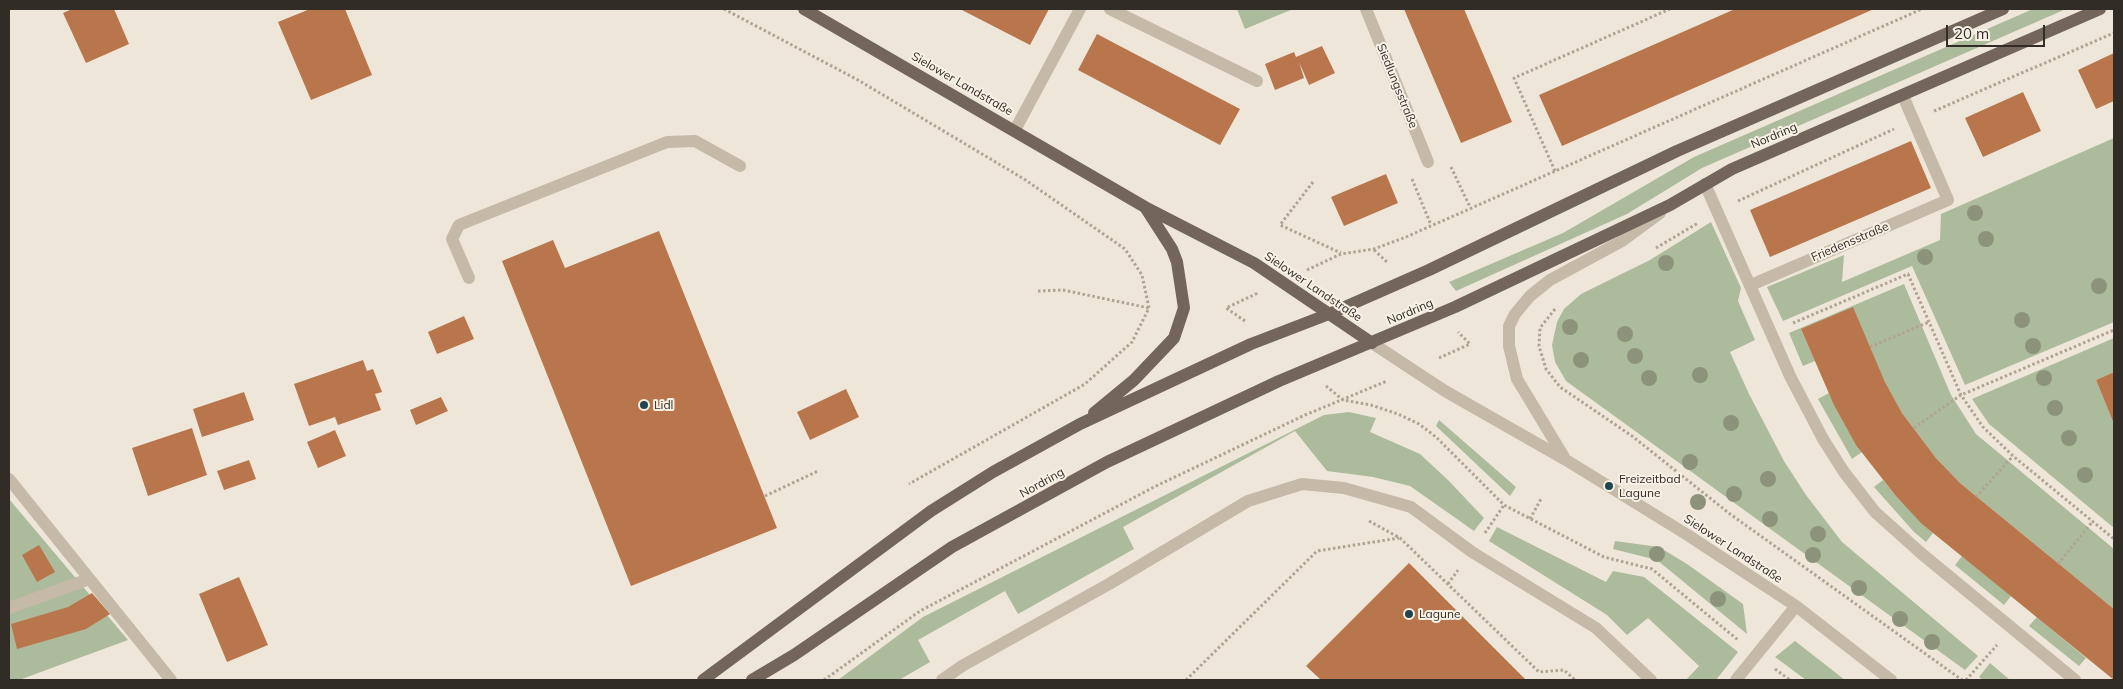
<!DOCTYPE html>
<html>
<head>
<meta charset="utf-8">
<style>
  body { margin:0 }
  #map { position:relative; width:2123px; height:689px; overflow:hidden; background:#eee7d9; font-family:Mulish,sans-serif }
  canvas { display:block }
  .frame { position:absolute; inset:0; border:10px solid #322c27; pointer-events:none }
  .scale { position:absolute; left:1946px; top:25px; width:99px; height:22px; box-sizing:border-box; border:2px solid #322c27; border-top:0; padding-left:6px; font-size:15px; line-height:18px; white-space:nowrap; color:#322c27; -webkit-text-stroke:4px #f7f1e5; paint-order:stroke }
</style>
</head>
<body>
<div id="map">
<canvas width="2123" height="689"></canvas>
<div class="frame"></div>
<div class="scale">20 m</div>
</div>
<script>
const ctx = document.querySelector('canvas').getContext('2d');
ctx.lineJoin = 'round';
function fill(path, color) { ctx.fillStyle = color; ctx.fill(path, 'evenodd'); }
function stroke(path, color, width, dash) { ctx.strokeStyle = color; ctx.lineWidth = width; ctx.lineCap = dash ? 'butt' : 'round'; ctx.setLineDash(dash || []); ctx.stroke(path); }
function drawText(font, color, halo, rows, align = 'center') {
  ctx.font = font + ' Mulish,sans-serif'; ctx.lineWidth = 4; ctx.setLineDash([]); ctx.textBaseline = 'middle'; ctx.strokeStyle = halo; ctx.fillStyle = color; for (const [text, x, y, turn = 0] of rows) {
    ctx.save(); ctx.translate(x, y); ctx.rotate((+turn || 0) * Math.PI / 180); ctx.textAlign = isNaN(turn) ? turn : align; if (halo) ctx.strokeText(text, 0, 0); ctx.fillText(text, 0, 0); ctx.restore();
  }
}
const green = new Path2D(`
  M1237,9H1293L1245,29Z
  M2033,9H2066L1702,168L1627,214L1456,291L1449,282L1563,233L1694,157Z
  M2114,138V322L1965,385L1912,266L1783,321L1767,287L1844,255L1842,282L1940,240L1941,214Z
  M1711,222L1741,288L1738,301L1755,340L1730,352L1749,394L1784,461L1806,495L1842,542L1978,656L1965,670L1566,381L1555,362L1552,345L1557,322L1564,309L1581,294L1650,260Z
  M1904,284L1951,395L1976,434L2114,549V609L1960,483L1936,458L1902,413L1884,380L1801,329L1815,361L1803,366L1789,333Z
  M2114,338V372L2096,380L2114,424V528L1989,424L1972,399Z
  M1829,393L1862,452L1852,459L1818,399Z
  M1349,412L1376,418L1370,432L1420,454L1448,480L1484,518L1474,531L1410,486L1373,477L1327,471L1295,431L1123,527L1134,549L1018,614L1005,591L918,640L930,662L899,680H838L923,617L1324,415Z
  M1439,420L1516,487L1510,496L1436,426Z
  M1883,480L1895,495L1933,533L1926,542L1914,532L1874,487Z
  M9,499L128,640L19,680H9Z
  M1497,527L1606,582L1613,571L1644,577L1738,652L1716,680H1686L1699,666L1648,618L1627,635L1607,615L1489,541Z
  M1615,541L1659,547L1687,564L1743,604L1747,634L1657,560L1613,549Z
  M1962,556L2011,596L2004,605L1955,565Z
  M2037,617L2086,658L2079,666L2029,626Z
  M1795,641L1845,680H1806L1775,657Z
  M1990,663L2010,680H1983L1979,677Z`);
const building = new Path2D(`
  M72,9H114L129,44L86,63L63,13Z
  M310,9H345L372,75L311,100L278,22Z
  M960,9H1049L1030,45Z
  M1404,9H1464L1512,122L1461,143Z
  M1735,9H1874L1562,146L1539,95Z
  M1097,34L1240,109L1220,145L1078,70Z
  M1322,46L1335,73L1309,85L1299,62L1304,78L1275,90L1265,64L1294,52L1296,57Z
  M2114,53V101L2096,109L2078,70Z
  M2023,92L2041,131L1983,157L1965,118Z
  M1911,141L1931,188L1770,257L1750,210Z
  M1386,174L1398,203L1344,226L1331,197Z
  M659,231L777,528L631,586L502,261L553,240L565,268Z
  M1853,307L1884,380L1902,413L1936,458L1960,483L2114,609V680L1922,524L1895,495L1856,445L1834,405L1801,329Z
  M464,316L474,339L437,354L428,332Z
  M363,360L367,371L373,369L382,392L375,394L381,410L338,425L335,417L309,426L294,384Z
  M2114,372V424L2096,380Z
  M846,389L859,417L810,440L797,412Z
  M244,392L254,420L202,437L193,409Z
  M441,397L448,411L416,425L410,410Z
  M192,428L207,475L148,496L132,448Z
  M335,430L346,456L318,468L307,442Z
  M249,460L256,479L224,490L217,471Z
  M39,545L55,572L37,582L22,555Z
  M1409,563L1526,680H1321L1306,666Z
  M239,577L268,645L227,662L199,594Z
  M92,593L110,614L86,629L17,649L11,624L68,607Z`);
const path = new Path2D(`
  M724,9L858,80L1024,179L1125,249L1142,275L1149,308L1132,342L1085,384L909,484
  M1934,111L2114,33
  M1451,167L1470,207
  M1555,171L1514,78L1670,9
  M1412,179L1431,225
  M1313,182L1280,225L1341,253
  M1738,201L1894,129
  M1656,248L1698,223
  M1374,250L1388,263
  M1307,270L1341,254L1374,249L1406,237L1922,9
  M1038,291L1063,290L1149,308
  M1555,309L1540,328L1539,346L1546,369L1560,387L1632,436L1730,514L1962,680
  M1245,321L1226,308L1258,293
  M1793,323L1908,274L1961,395L1983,427L2013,456L2114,539
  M1870,347L1929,322
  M1439,358L1470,344L1458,332
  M1326,386L1343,400L1371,405L1398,414L1419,424L1436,437L1504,505L1604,557L1652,569L1738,640
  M1914,428L1961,395L2114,330
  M765,496L818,471
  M1976,497L2013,456
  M1530,519L1541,499
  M1369,521L1400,538L1539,672L1564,670L1575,680
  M1485,533L1504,505
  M2058,564L2093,521
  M1448,584L1458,570
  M1775,669L1790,680
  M824,680L920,611L1154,487L1305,415L1387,381
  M1186,680L1317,551L1399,538
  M1966,680L1997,645`);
const minor = new Path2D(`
  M1110,9L1257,81
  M1366,9L1428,162
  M1015,130L1080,9
  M1705,184L1790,376L1823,439L1844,472L1875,512L1922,554L2075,680
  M469,278L452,239L459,225L667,142L695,141L740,166
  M1751,285L1948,200L1903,96
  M1372,343L1445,391L1566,460L1686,534L1796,606L1891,680
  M1564,457L1517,379L1509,346V326L1515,314L1530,296L1550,280L1622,241L1660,213
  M9,479L171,680
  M9,608L89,579
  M942,680L962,666L1109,584L1248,501L1302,484L1344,488L1411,507L1472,552L1596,628L1651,680
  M1736,680L1796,606`);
const major = new Path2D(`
  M804,9L1145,207L1254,263L1372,343
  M1094,413L1134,380L1174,338L1184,308L1177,262L1172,249L1145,207
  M703,680L931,511L993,472L1080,424L1251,344L1329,314L1429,270L1677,151L2003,9
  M752,680L794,655L952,547L1107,462L1279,381L1455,307L1670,205L1732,169L2100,9`);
const trees = [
  [1975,213],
  [1986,239],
  [1925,257],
  [1666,263],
  [2099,286],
  [2022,320],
  [1570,327],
  [1625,334],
  [2033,346],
  [1635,356],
  [1581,360],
  [1700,375],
  [1649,378],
  [2044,378],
  [2055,408],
  [1731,423],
  [2069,438],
  [1690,462],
  [2085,475],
  [1768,479],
  [1734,494],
  [1698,502],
  [1770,519],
  [1818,534],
  [1657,554],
  [1813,555],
  [1859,588],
  [1718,599],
  [1900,619],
  [1932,642]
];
const markers = [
  [644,405,5,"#21454f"],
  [1609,486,5,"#21454f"],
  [1409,614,5,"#21454f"]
];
const streetNames = [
  ["Sielower Landstraße",962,84,30],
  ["Siedlungsstraße",1397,86,68],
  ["Nordring",1774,136,-23],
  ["Friedensstraße",1850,242,-23],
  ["Sielower Landstraße",1313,287,34],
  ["Nordring",1410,312,-23],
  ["Nordring",1042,483,-29],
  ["Sielower Landstraße",1733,549,33]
];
const poiNames = [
  ["Lidl",654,405],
  ["Freizeitbad",1619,479],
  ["Lagune",1619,493],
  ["Lagune",1419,614]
];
fill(green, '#acbb9b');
fill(building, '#b9764c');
stroke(path, '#b0a391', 3, [2.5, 2.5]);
stroke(minor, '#c5b9a7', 12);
stroke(major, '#736559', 12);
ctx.fillStyle = '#8d937a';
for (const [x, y] of trees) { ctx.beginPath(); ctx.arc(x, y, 8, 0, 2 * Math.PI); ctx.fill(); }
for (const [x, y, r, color] of markers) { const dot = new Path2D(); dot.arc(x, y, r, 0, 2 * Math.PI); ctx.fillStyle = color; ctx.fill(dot); stroke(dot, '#f7f1e5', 2); }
drawText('12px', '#322c27', '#f7f1e5', streetNames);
drawText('12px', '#322c27', '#f7f1e5', poiNames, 'left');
</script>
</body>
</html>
